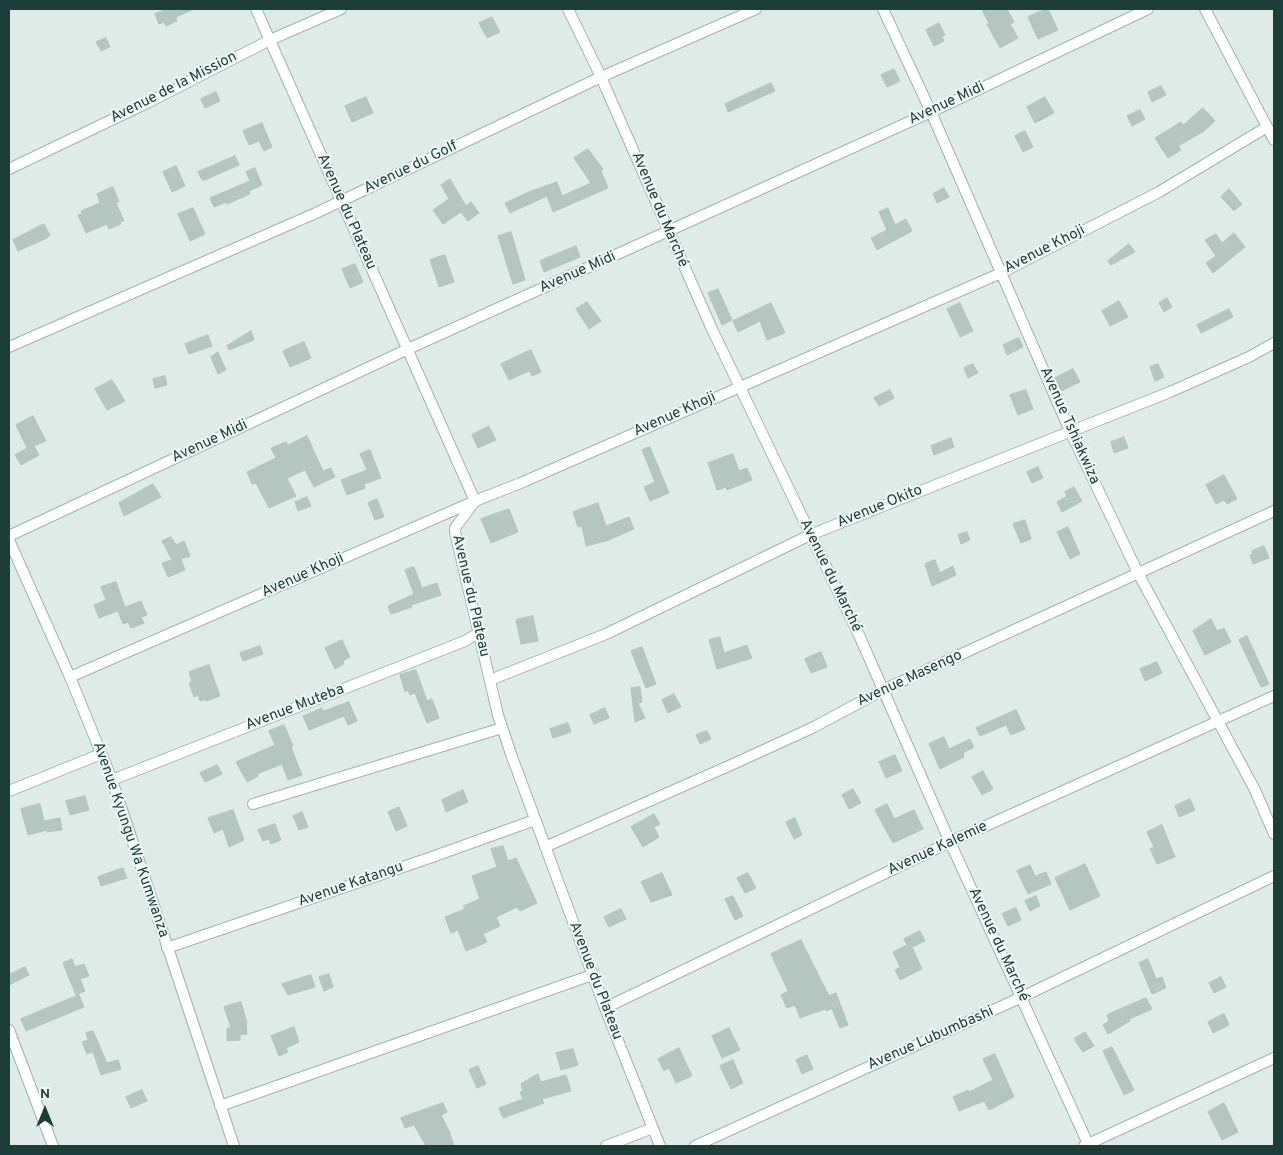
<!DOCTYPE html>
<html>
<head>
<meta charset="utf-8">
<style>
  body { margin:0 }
  #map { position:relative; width:1283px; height:1155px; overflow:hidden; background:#deebe7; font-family:Overpass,sans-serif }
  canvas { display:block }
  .frame { position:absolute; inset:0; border:10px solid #1d3d38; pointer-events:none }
  .north { position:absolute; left:20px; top:1085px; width:50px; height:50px; -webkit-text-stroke:4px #eef8f4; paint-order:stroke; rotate:0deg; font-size:14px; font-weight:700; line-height:20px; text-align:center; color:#1d3d38 }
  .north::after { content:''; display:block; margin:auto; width:18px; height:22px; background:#1d3d38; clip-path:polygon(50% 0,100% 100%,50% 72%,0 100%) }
</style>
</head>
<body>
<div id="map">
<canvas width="1283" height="1155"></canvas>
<div class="frame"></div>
<div class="north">N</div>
</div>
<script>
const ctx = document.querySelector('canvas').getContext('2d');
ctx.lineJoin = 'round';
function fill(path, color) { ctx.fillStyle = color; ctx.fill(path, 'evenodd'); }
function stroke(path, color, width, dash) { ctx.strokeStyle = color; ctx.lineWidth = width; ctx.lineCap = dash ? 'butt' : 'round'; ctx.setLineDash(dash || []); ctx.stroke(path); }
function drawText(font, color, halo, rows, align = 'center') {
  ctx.font = font + ' Overpass,sans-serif'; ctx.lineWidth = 4; ctx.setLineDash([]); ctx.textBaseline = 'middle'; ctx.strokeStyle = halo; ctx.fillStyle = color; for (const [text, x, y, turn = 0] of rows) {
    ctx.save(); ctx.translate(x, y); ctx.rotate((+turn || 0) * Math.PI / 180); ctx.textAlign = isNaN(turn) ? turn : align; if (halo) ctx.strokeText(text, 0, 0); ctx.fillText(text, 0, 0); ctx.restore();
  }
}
const building = new Path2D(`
  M167,9H194L176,17L177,21L166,26L164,22L159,24L155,14Z
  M982,9H1007L1014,22L1010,24L1018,38L1000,48L987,24H989Z
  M1046,9H1048L1058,30L1038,39L1028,17Z
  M492,17L500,32L487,38L479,23Z
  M939,23L945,35L942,37L944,41L934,46L926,30Z
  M106,38L110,47L101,51L96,42Z
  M894,69L900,81L887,87L881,75Z
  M771,83L775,91L728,112L725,104Z
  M1161,86L1166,95L1152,102L1148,92Z
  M216,92L220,101L205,108L201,99Z
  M366,97L373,113L352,122L345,106Z
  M1045,97L1054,113L1035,123L1027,107Z
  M1203,108L1215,121L1204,131L1178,146L1181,150L1168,158L1155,138L1181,122L1183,125Z
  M1140,110L1145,119L1132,126L1127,116Z
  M262,123L272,147L264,151L259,141L249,145L243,131Z
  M1025,131L1033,147L1023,152L1015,136Z
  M588,149L603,169L601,171L608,188L553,212L547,196L510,213L505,203L531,191L557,182L562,196L591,183L574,158Z
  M235,156L239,165L205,180H202L198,172Z
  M176,166L185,186L172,192L163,172Z
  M255,168L262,185L249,191L250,194L227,204L226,202L214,207L210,198L250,181L246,172Z
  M450,179L466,206L471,202L479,213L468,221L461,212L443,224L433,210L449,199L441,185Z
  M113,187L119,202L116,203L124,221L120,222L121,224L109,229L107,224L86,233L78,215L82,214L81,211L100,203L97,194Z
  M944,188L949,197L937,203L933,194Z
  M1229,189L1242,204L1234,211L1221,197Z
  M193,208L205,234L190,241L178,214Z
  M888,208L895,225L906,219L912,231L877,250L871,238L887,230L879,212Z
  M44,224L50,235L47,238L18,251L13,240Z
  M511,232L525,280L513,284L498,236Z
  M1234,233L1245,247L1213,273L1206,263L1216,256L1205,240L1216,234L1222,243Z
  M1129,244L1135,252L1111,265L1108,261Z
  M576,246L580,257L544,272L540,261Z
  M445,255L454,282L439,287L430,260Z
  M355,264L363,282L350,288L342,269Z
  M718,289L732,320L722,325L708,293Z
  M1167,298L1172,307L1164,312L1159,303Z
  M1119,301L1128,317L1110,326L1102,311Z
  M587,302L601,321L589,329L576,309Z
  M771,303L785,333L767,340L760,321L738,332L733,321Z
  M960,303L973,331L960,337L947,309Z
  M1229,309L1233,317L1201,333L1197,325Z
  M251,331L254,340L229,350L227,346Z
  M208,335L212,346L189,354L185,344Z
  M1019,338L1023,347L1007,355L1003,345Z
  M304,342L311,358L290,367L283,351Z
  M531,350L541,372L532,376L529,371L509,380L501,364Z
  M218,352L226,370L218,374L211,357Z
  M973,364L978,373L968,378L964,368Z
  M1158,364L1164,377L1155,381L1150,367Z
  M1073,369L1080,382L1061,391L1055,378Z
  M165,376L167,385L155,388L153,379Z
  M112,380L125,401L107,410L95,389Z
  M890,390L894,398L879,406L874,398Z
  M1026,390L1033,409L1018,415L1010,395Z
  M33,416L46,441L34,446L39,455L21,465L15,455L27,448L16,425Z
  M489,426L496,440L478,448L472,435Z
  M307,436L323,471L331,468L335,477L314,487L305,470L287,478L296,496L269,508L256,483L252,484L247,472L276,458L271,448L286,442L288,445Z
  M1124,437L1128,448L1114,453L1111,442Z
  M951,438L954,447L934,455L931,446Z
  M650,447L669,493L650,501L644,487L655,482L642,450Z
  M370,450L381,478L364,484L365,488L347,495L341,480L367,470L360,454Z
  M733,454L739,471L747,468L752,480L727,490L726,487L717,490L708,463Z
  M1038,467L1043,478L1032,483L1027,472Z
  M1224,475L1237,499L1227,504L1224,500L1216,504L1206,485Z
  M153,484L161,497L124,516L119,503Z
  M1074,487L1082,501L1062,512L1057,502L1067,496L1065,492Z
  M307,497L311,506L298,511L295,502Z
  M377,499L384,517L375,520L368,503Z
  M598,503L606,526L629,517L634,529L606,541L586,546L582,526L578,527L573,512Z
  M509,509L518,532L491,543L481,519Z
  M1025,520L1031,539L1021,543L1013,524Z
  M1068,527L1080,554L1070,559L1057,532Z
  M967,532L970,540L961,544L958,535Z
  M171,537L176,545L184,541L190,556L181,559L185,570L168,577L162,563L172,560L162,541Z
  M1264,546L1269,558L1253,564L1250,555L1253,554L1252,551Z
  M935,560L940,573L953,566L956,575L932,586L925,564Z
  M414,567L422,588L437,583L441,595L411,605L412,607L391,614L388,606L414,594L405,570Z
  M116,582L125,607L141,601L147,615L141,617L144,623L131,628L128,622L123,624L118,611L99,618L94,605L106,600L101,587Z
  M533,616L538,641L521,644L516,620Z
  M1211,619L1217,631L1224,628L1231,642L1205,655L1193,631Z
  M1247,636L1269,684L1261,687L1239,640Z
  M720,637L724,653L747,645L752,658L717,669L709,640Z
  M342,640L350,657L343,661L344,664L335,669L325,648Z
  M260,646L263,654L243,661L240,653Z
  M642,647L656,684L646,688L631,651Z
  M821,652L827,667L811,673L805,659Z
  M1157,662L1162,673L1145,681L1140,669Z
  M209,665L220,696L206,701V699L200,701L198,695L194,697L189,683L192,682L189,672Z
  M416,670L427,701L432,699L439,718L427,723L415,693L410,695L408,690L405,692L400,675Z
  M640,687L642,702L638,703L645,718L635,722L631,688Z
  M674,694L681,707L668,713L662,700Z
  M349,702L357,721L348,725L344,716L309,730L303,716L322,708L323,711Z
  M605,708L609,718L594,724L590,715Z
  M1016,710L1025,729L1011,735L1006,725L980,736L976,728Z
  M568,723L571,732L553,738L550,729Z
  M284,725L293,746L291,747L302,775L288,780L282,764L257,774L258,776L247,782L236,762L275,745L269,731Z
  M707,731L711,739L700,744L696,735Z
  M944,737L949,749L970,739L974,747L963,753L964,757L940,769L929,744Z
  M895,755L902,771L886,778L879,762Z
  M217,765L222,774L205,782L200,773Z
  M983,771L993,789L982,795L972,777Z
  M853,789L861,803L849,809L842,795Z
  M463,790L468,802L446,812L442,800Z
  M85,796L89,810L70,815L66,801Z
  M1190,799L1195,810L1179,817L1175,806Z
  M40,804L44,821L60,818L62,830L47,832V830L28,835L21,809Z
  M887,804L894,819L914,810L923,829L893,843L875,810Z
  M399,807L407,826L396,831L388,812Z
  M233,810L244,840L229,847L223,829L214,833L208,818Z
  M302,812L308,827L299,830L293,816Z
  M654,814L660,824L654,827L659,837L643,847L631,827Z
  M795,818L802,835L794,839L786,822Z
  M275,824L281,840L271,844L269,839L263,841L258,830Z
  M1162,825L1175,857L1157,864L1150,849L1154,847L1147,832Z
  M503,846L508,861L516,858L537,903L520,911L517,907L496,917L500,926L483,934L487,942L466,951L458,930L451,933L445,917L465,909L463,906L480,899L472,876L497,867L491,849Z
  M1085,864L1100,896L1070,910L1055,878Z
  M1030,865L1035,876L1046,872L1051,884L1028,894L1017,871Z
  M123,868L127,878L101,886L98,877Z
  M662,873L672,895L651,902L641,882Z
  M748,873L756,888L745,893L737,878Z
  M733,896L743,916L735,920L725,899Z
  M1036,896L1040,906L1030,911L1025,901Z
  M1016,908L1021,920L1008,926L1002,914Z
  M621,909L626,919L609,927L604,917Z
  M920,931L925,941L912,947L922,969L900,980L895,970L900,967L893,952L907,945L904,939Z
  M801,940L829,996L836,993L848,1025L840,1028L832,1009L826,1011L825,1009L800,1018L795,1005L787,1008L781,995L788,991L771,954Z
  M72,959L75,967L84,964L89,976L80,979L85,991L76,995L63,963Z
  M1148,959L1156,979L1162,977L1166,988L1152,994L1139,963Z
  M25,967L29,975L9,985V975Z
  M329,974L333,987L324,991L319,977Z
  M311,975L315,987L288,995L282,984Z
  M1221,977L1226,987L1214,993L1209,983Z
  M79,995L84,1007L26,1031L21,1019Z
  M1146,998L1152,1009L1129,1019L1130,1021L1108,1034L1103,1025L1109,1021L1107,1015Z
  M241,1002L247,1023L246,1024L247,1034L240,1035V1040L227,1041V1028H231L224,1007Z
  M1224,1014L1229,1025L1213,1033L1208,1022Z
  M294,1027L299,1042L286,1048L288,1052L279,1056L271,1036Z
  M729,1028L740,1050L722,1058L712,1036Z
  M93,1031L107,1063L118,1060L121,1069L101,1075L93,1052L87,1054L82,1042L88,1040L86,1033Z
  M1085,1032L1094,1046L1083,1052L1074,1039Z
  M1112,1047L1134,1090L1124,1095L1103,1051Z
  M679,1048L692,1076L676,1083L669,1068L664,1071L658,1059Z
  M573,1049L578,1065L561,1070L556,1053Z
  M995,1054L1014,1097L989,1110L984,1101L959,1111L953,1097L968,1090L969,1092L993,1080L983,1059Z
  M807,1055L813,1069L802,1074L796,1060Z
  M733,1060L743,1083L731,1089L720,1066Z
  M478,1066L486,1084L477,1088L469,1070Z
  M538,1074L541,1082L566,1075L571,1091L542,1099L544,1103L503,1118L499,1108L523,1099L520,1092L523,1091L521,1084Z
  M142,1090L147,1101L131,1108L126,1097Z
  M443,1103L447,1112L441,1115L449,1131L454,1146H426L414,1125L405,1128L401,1118Z
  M1224,1103L1238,1132L1222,1140L1208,1112Z`);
const street = new Path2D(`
  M256,9L475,501L455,528V532L498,715L511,754L605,1008L660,1146
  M568,9L601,77L711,327L859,635L950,842L1089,1146
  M883,9L931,112L1070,431L1138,573L1255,790L1274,834
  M1205,9L1274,140
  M9,169L149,102L270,40L341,9
  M9,347L316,213L601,77L756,9
  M9,536L408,349L931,112L1148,9
  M9,540L70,677L112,780L234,1146
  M70,677L475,501L523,482L1001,273L1159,192L1267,127
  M490,680L606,634L810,535L1170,392L1249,357L1274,343
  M112,780L465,641L478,633
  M9,791L101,754
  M253,804L502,728
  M545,847L731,765L812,728L883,690L1274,511
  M167,948L432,857L535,820
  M605,1008L950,842L1274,696
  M9,1030L53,1146
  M220,1106L592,975
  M606,1146L653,1128
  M695,1146L1022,997L1274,876
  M1084,1146L1274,1058`);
const streetNames = [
  ["Avenue de la Mission",174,88,-27],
  ["Avenue Midi",947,104,-25],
  ["Avenue du Golf",411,168,-26],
  ["Avenue du Marché",659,210,67],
  ["Avenue du Plateau",346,212,66],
  ["Avenue Khoji",1045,250,-27],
  ["Avenue Midi",578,273,-24],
  ["Avenue Khoji",675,415,-24],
  ["Avenue Tshiakwiza",1069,426,66],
  ["Avenue Midi",210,442,-25],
  ["Avenue Okito",880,507,-22],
  ["Avenue Khoji",303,576,-24],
  ["Avenue du Marché",830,576,64],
  ["Avenue du Plateau",470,596,77],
  ["Avenue Masengo",910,679,-25],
  ["Avenue Muteba",295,708,-21],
  ["Avenue Kyungu Wa Kumwanza",130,840,71],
  ["Avenue Kalemie",938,849,-25],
  ["Avenue Katangu",351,885,-19],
  ["Avenue du Marché",998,945,65],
  ["Avenue du Plateau",595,981,69],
  ["Avenue Lubumbashi",931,1039,-24]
];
fill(building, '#b3c6c0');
stroke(building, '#b0c5bf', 1);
stroke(street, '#a0b3af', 12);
stroke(street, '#fff', 10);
drawText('15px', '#1d3d38', '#eef8f4', streetNames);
</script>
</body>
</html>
